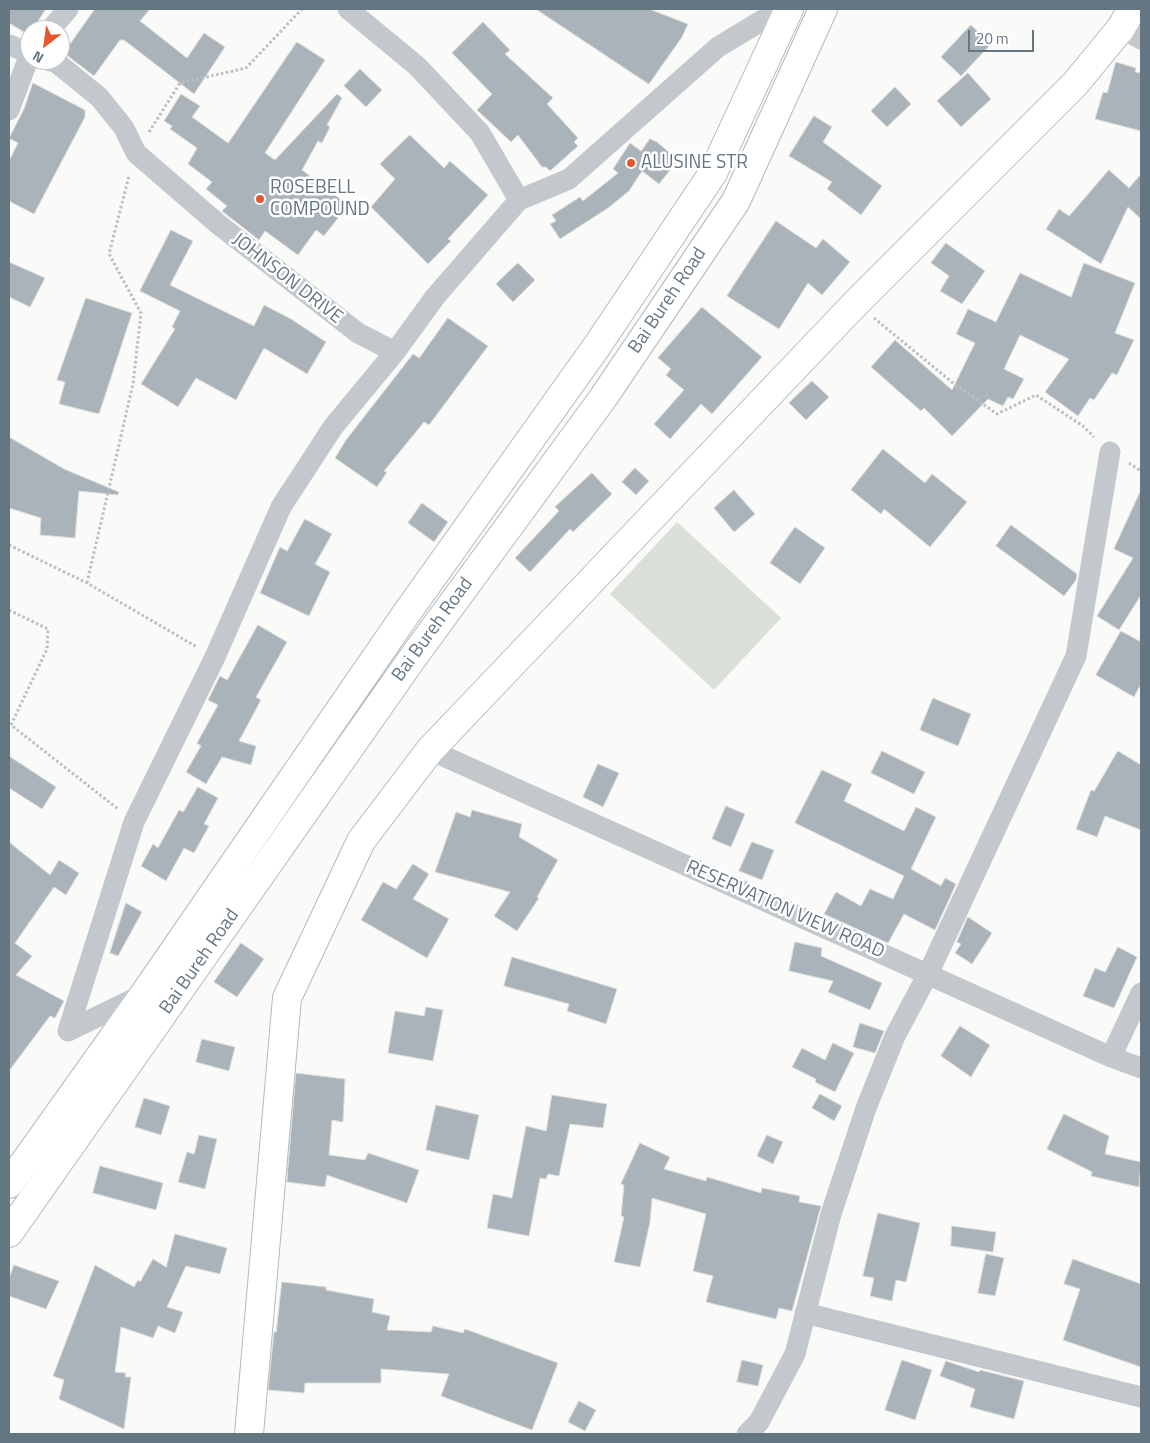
<!DOCTYPE html>
<html>
<head>
<meta charset="utf-8">
<style>
  body { margin:0 }
  #map { position:relative; width:1150px; height:1443px; overflow:hidden; background:#fafaf8; font-family:"Titillium Web",sans-serif }
  canvas { display:block }
  .frame { position:absolute; inset:0; border:10px solid #657683; pointer-events:none }
  .north { position:absolute; left:20px; top:20px; width:50px; height:50px; box-sizing:border-box; background:#fff; border:1px solid #c1c8cd; border-radius:50%; rotate:210deg; font-size:14px; font-weight:700; line-height:20px; text-align:center; color:#657683 }
  .north::after { content:''; display:block; margin:auto; width:18px; height:22px; background:#e4572e; clip-path:polygon(50% 0,100% 100%,50% 72%,0 100%) }
  .scale { position:absolute; left:968px; top:30px; width:66px; height:22px; box-sizing:border-box; border:2px solid #657683; border-top:0; padding-left:6px; font-size:15px; line-height:18px; white-space:nowrap; color:#657683; -webkit-text-stroke:4px #fff; paint-order:stroke }
</style>
</head>
<body>
<div id="map">
<canvas width="1150" height="1443"></canvas>
<div class="frame"></div>
<div class="north">N</div>
<div class="scale">20 m</div>
</div>
<script>
const ctx = document.querySelector('canvas').getContext('2d');
ctx.lineJoin = 'round';
function fill(path, color) { ctx.fillStyle = color; ctx.fill(path, 'evenodd'); }
function stroke(path, color, width, dash) { ctx.strokeStyle = color; ctx.lineWidth = width; ctx.lineCap = dash ? 'butt' : 'round'; ctx.setLineDash(dash || []); ctx.stroke(path); }
function drawText(font, color, halo, rows, align = 'center') {
  ctx.font = font + ' "Titillium Web",sans-serif'; ctx.lineWidth = 5; ctx.setLineDash([]); ctx.textBaseline = 'middle'; ctx.strokeStyle = halo; ctx.fillStyle = color; for (const [text, x, y, turn = 0] of rows) {
    ctx.save(); ctx.translate(x, y); ctx.rotate((+turn || 0) * Math.PI / 180); ctx.textAlign = isNaN(turn) ? turn : align; if (halo) ctx.strokeText(text, 0, 0); ctx.fillText(text, 0, 0); ctx.restore();
  }
}
const green = new Path2D(`
  M677,522L781,618L714,690L610,594Z`);
const building = new Path2D(`
  M9,9H46L32,30H30L29,35L9,23Z
  M95,9H150L140,21L187,58L204,33L225,47L194,94L124,40H120L94,76L64,53Z
  M536,9H649L688,24L682,37L649,84Z
  M483,22L510,50L505,54L553,98L547,104L578,138L574,142L578,146L550,171L546,167H542L518,135L511,142L477,110L492,94L452,53Z
  M971,25L991,44L961,76L941,57Z
  M297,42L325,60L265,153L275,160L337,94L342,98L327,125L330,127L322,143L318,141L302,170L348,205L324,236L316,230L298,255L265,231L259,240L222,211L227,206L206,189L212,182L188,164L197,148L170,129L172,126L164,121L181,94L200,106L192,117L228,143Z
  M1116,62L1136,68L1135,72L1141,73V131L1095,119L1103,92L1107,93Z
  M360,69L382,90L366,107L344,86Z
  M968,73L991,99L961,127L937,101Z
  M33,83L85,110V117L34,214L9,201V161L18,143L9,138L24,109Z
  M895,87L911,104L887,127L871,111Z
  M814,116L832,127L823,142L882,186L861,215L827,189L832,182L789,156Z
  M410,135L444,168L450,161L488,195L448,239L451,241L428,264L371,207L395,179L380,164Z
  M650,139L657,142L678,160L659,184L642,171L629,191L608,208L560,239L550,224L556,221L552,215L580,197L583,201L618,173L613,169L630,143L641,151Z
  M1109,170L1129,188L1141,174V219L1128,207L1101,264L1046,229L1059,209L1069,216Z
  M776,221L816,248L823,239L850,262L822,295L808,283L779,329L727,296Z
  M171,230L193,241L170,285L254,326L264,305L291,319L326,342L307,374L264,348L236,400L196,378L178,407L141,384L175,329L172,327L180,311L140,291Z
  M946,243L985,271L962,304L940,291L949,276L931,263Z
  M9,262L45,278L30,307L9,297Z
  M518,263L535,280L513,302L496,284Z
  M1084,263L1135,283L1115,333L1134,340L1117,375L1112,373L1094,400L1090,398L1078,416L1045,392L1069,359L1020,335L1004,369L1024,379L1013,399L1008,397L1003,406L988,399L952,436L924,408L921,411L871,367L895,340L952,390L975,343L956,334L968,309L996,322L1020,273L1071,297Z
  M86,298L132,313L99,414L59,404L65,382L57,380Z
  M702,307L762,357L712,414L701,404L670,439L654,424L684,390L666,375L671,369L658,358Z
  M448,318L488,346L429,425L424,422L384,471L387,472L377,487L335,458L346,440L413,354L419,358Z
  M812,381L829,397L806,420L789,403Z
  M9,437L64,469L119,492L118,495L79,491L75,538L40,535L41,518L9,508Z
  M883,449L925,483L932,474L967,502L930,547L884,509L881,514L851,490Z
  M635,468L649,481L636,495L622,482Z
  M592,473L612,494L573,532L570,529L530,572L515,558L559,511L555,507Z
  M734,490L755,514L734,532L714,508Z
  M1141,490V595L1119,630L1097,616L1133,558L1114,549Z
  M422,503L448,522L434,542L408,523Z
  M305,519L332,534L315,564L330,572L309,616L260,593L280,547L287,551Z
  M1011,525L1077,574L1076,580L1064,596L996,546Z
  M795,527L825,548L800,584L770,563Z
  M258,625L287,642L256,697L261,700L239,741L256,746L251,765L222,757L206,784L186,772L201,746L197,743L218,705L208,700L220,676L227,680Z
  M1121,631L1141,642V684L1134,697L1096,675Z
  M933,698L971,714L958,746L920,730Z
  M882,751L925,772L914,794L871,773Z
  M1118,751L1141,765V830L1105,816L1097,837L1076,829L1091,790L1094,791Z
  M9,756L56,787L42,809L9,788Z
  M598,764L619,773L603,807L583,797Z
  M822,770L852,784L844,801L904,831L916,807L936,817L911,869L941,886L945,878L956,884L935,930L904,914L888,943L824,914L836,892L861,906L870,889L893,899L904,876L795,823Z
  M198,787L218,798L204,824L209,826L194,853L184,848L166,881L141,866L153,844L158,848L179,810L183,812Z
  M726,806L745,814L731,847L712,839Z
  M472,810L522,824L519,837L558,860L537,897L539,898L517,931L494,916L510,892L435,872L456,812L470,817Z
  M9,842L50,875L59,860L79,873L66,895L54,887L15,943L32,956L16,975L64,1001L55,1018L50,1016L9,1071Z
  M752,842L774,850L762,880L739,871Z
  M413,864L429,874L413,899L449,919L427,958L361,920L383,882L396,889Z
  M126,903L142,912L118,956L110,953Z
  M968,917L992,933L972,964L955,953L961,944L957,942Z
  M795,942L822,948L821,956L882,983L870,1010L828,992L833,981L789,971Z
  M241,943L264,959L237,997L214,982Z
  M1118,947L1137,957L1114,1008L1083,996L1095,968L1105,972Z
  M512,957L617,989L606,1024L567,1011L569,1004L504,986Z
  M426,1007L443,1010L433,1061L388,1053L395,1011L424,1016Z
  M860,1023L884,1031L875,1053L853,1047Z
  M960,1026L990,1045L971,1077L941,1056Z
  M202,1039L235,1047L229,1071L196,1062Z
  M833,1043L854,1053L835,1092L815,1082L816,1079L792,1067L802,1048L825,1060Z
  M296,1073L345,1079L343,1122L332,1120L329,1155L365,1160L368,1153L419,1170L407,1203L327,1175L325,1187L287,1182Z
  M820,1094L842,1106L834,1121L812,1108Z
  M552,1095L607,1104L603,1128L570,1124L559,1176L548,1174L546,1179L540,1178L529,1236L487,1228L493,1194L512,1198L526,1126L546,1131Z
  M144,1098L170,1106L161,1135L135,1127Z
  M436,1105L479,1115L469,1160L426,1150Z
  M1064,1114L1109,1136L1105,1154L1141,1162L1139,1187L1091,1176L1092,1172L1047,1149Z
  M199,1135L217,1139L205,1189L178,1182L187,1152L194,1154Z
  M767,1135L783,1142L773,1164L757,1156Z
  M640,1143L670,1157L664,1169L706,1181L707,1177L761,1193L762,1188L800,1196L799,1202L821,1206L792,1311L779,1308L776,1319L706,1302L713,1276L693,1271L706,1214L652,1198L650,1222L640,1267L614,1262L624,1217L621,1216L624,1185L621,1184Z
  M100,1166L163,1183L156,1210L93,1193Z
  M878,1213L920,1223L906,1282L896,1280L892,1301L870,1296L874,1278L863,1276Z
  M952,1226L996,1232L993,1252L951,1246Z
  M175,1234L227,1248L220,1274L186,1266L167,1307L183,1312L175,1333L158,1326L153,1338L121,1327L115,1372L126,1373L125,1377H131L124,1429L59,1399L64,1380L53,1376L95,1265L134,1287L138,1280L140,1282L153,1259L166,1267Z
  M986,1254L1004,1258L995,1296L978,1293Z
  M1073,1259L1141,1284V1367L1063,1340L1080,1289L1064,1284Z
  M14,1265L59,1281L46,1309L9,1296V1279Z
  M282,1282L326,1287V1290L374,1299L372,1312L390,1316L387,1330L431,1332L433,1326L463,1333L465,1329L558,1363L532,1430L441,1396L449,1374L381,1369V1383H305L304,1393L268,1390L274,1332H276Z
  M742,1360L763,1365L758,1386L737,1382Z
  M902,1360L932,1370L915,1420L885,1410Z
  M946,1361L979,1372L980,1370L1024,1381L1014,1419L970,1407L975,1389L940,1376Z
  M579,1401L596,1410L585,1431L568,1422Z`);
const path = new Path2D(`
  M149,132L180,83L246,68L302,9
  M874,318L953,383L997,414L1036,395L1083,426L1094,437
  M1129,463L1141,471
  M9,545L87,583L197,647
  M87,583L133,384L141,313L109,254L129,176
  M9,610L48,629L47,649L11,725L118,809`);
const street = new Path2D(`
  M348,9L417,66L480,133L519,200
  M1121,28L1141,39
  M50,30L68,9
  M9,45L30,53
  M48,60L57,63L99,97L124,128L136,153L218,224L358,333L395,352L435,297L519,200L569,179L718,47L781,9
  M9,110L30,54
  M430,750L1111,1057L1141,1068
  M144,994L68,1031L134,822L215,657L281,507L333,427L395,352
  M1111,1057L1141,993
  M805,1313L1141,1397
  M747,1434L759,1422L795,1354L831,1214L866,1108L895,1036L928,974L1076,656L1110,452`);
const secondary = new Path2D(`
  M249,1434L287,998L361,841L430,750L855,304L1075,84L1121,28L1132,9`);
const highway = new Path2D(`
  M9,1184L145,993L406,614L597,346L713,173L789,9
  M9,1233L414,656L603,398L736,201L823,9`);
const markers = [
  [631,163,5,"#e4572e"],
  [260,199,5,"#e4572e"]
];
const poiNames = [
  ["ALUSINE STR",641,163],
  ["ROSEBELL",270,188],
  ["COMPOUND",270,210]
];
const streetNames = [
  ["JOHNSON DRIVE",287,279,38],
  ["Bai Bureh Road",668,301,-56],
  ["Bai Bureh Road",433,630,-54],
  ["RESERVATION VIEW ROAD",785,910,24],
  ["Bai Bureh Road",200,962,-55]
];
fill(green, '#dadfd7');
fill(building, '#aab3b9');
stroke(building, '#dcdcda', 1);
stroke(secondary, '#b3babf', 30);
stroke(highway, '#b4b9bd', 30);
stroke(path, '#bbbfc2', 3, [2.5, 2.5]);
stroke(street, '#c3c8cc', 21);
stroke(secondary, '#fff', 28);
stroke(highway, '#fff', 28);
for (const [x, y, r, color] of markers) { const dot = new Path2D(); dot.arc(x, y, r, 0, 2 * Math.PI); ctx.fillStyle = color; ctx.fill(dot); stroke(dot, '#fff', 2); }
drawText('19px', '#657683', '#fff', poiNames, 'left');
drawText('19px', '#657683', '#fff', streetNames);
</script>
</body>
</html>
